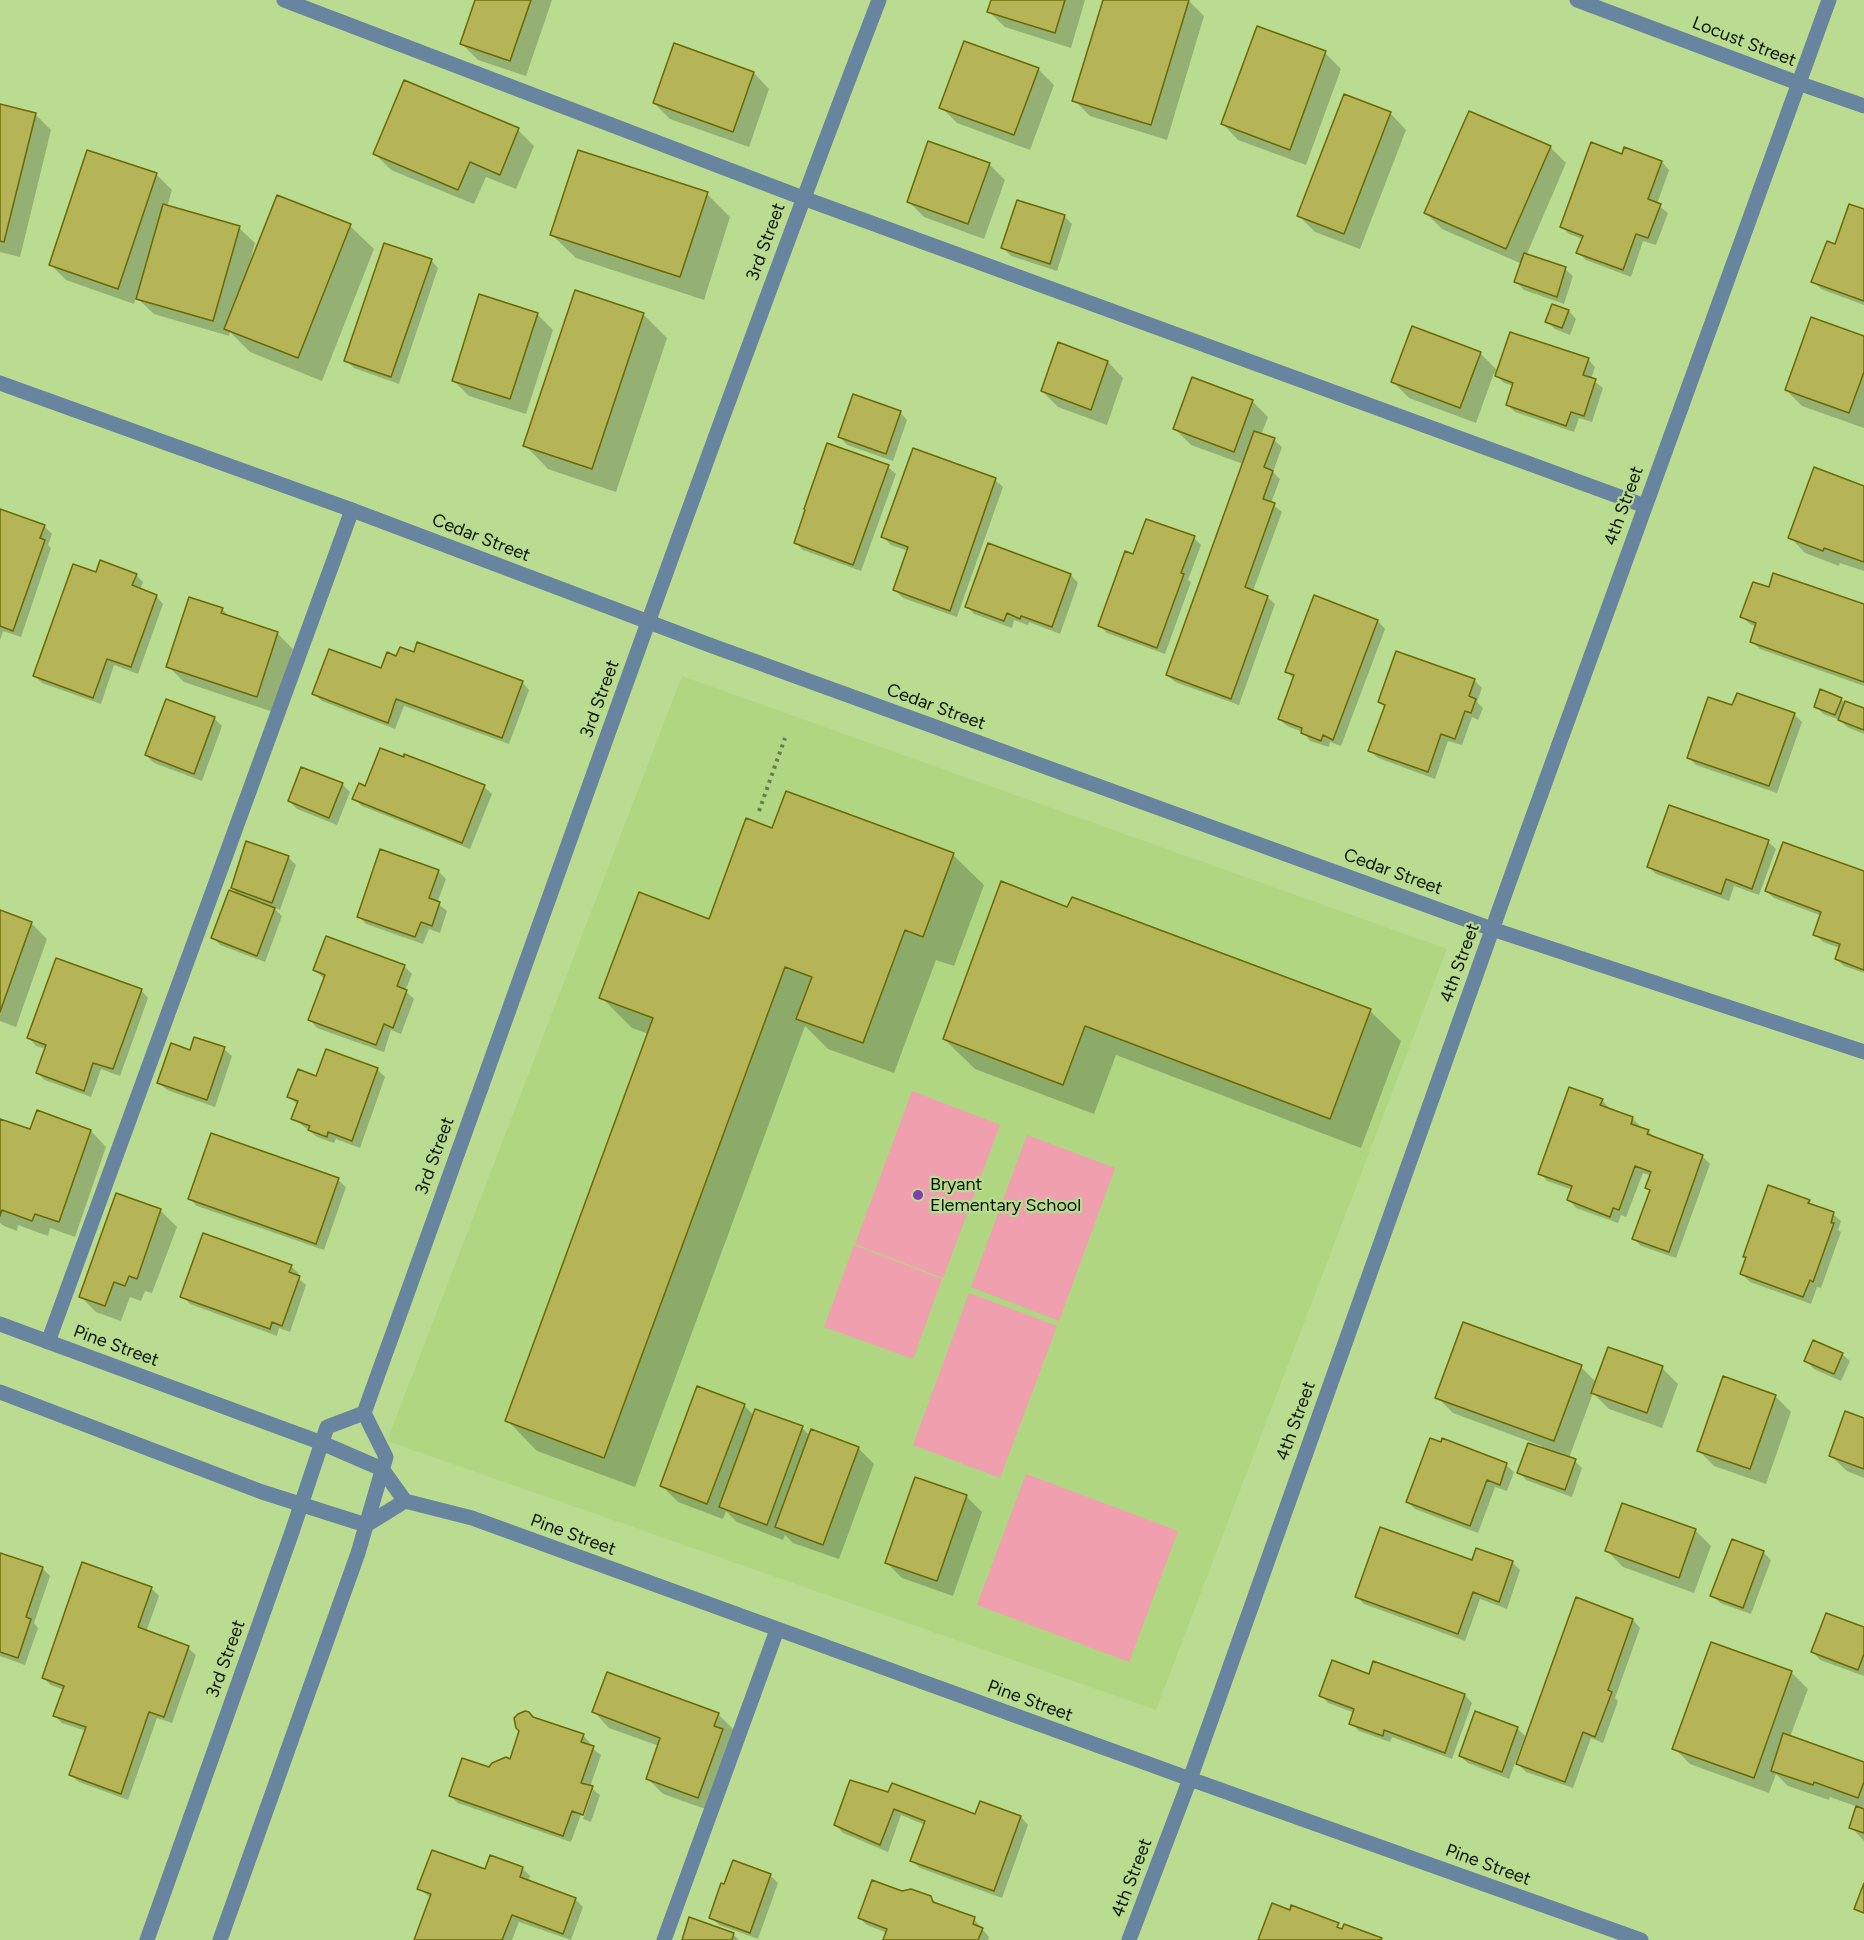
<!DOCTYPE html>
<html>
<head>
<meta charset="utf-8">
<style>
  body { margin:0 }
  canvas { display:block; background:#b9dc90 }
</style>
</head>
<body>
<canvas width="1864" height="1940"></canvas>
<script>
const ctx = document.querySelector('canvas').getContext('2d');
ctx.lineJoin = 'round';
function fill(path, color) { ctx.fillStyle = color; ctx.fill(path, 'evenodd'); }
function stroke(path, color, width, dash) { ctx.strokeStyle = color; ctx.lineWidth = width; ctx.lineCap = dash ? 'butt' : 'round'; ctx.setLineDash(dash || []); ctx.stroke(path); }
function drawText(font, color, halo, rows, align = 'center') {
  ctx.font = font + ' Figtree,sans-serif'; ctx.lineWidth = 4.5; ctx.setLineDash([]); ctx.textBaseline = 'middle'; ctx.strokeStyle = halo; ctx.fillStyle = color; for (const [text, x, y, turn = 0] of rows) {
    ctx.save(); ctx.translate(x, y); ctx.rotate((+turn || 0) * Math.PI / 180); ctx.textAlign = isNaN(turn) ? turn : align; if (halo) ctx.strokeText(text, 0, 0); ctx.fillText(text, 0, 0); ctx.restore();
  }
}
const built = new Path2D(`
  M682,676L1447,949L1156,1710L387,1441Z`);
const green = new Path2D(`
  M912,1091L1000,1125L943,1278L855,1244Z
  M1027,1135L1115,1168L1059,1321L971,1287Z
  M854,1245L942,1279L913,1359L824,1327Z
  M969,1293L1057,1326L1000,1478L913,1445Z
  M1026,1474L1178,1531L1129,1662L977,1605Z`);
const shadow = new Path2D(`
  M477,0H552L526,76L478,60L462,44Z
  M993,0H1085L1071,48L1005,27L989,12Z
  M1104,0H1188L1204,16L1167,140L1090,116L1074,100Z
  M1325,53L1341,69L1306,165L1238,140L1223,124Z
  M1038,69L1054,85L1030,150L957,123L941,107Z
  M754,73L769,89L749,147L670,119L654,103Z
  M405,82L518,130L534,146L516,189L486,177L474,204L391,170L375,154Z
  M1345,96L1391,114L1406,130L1360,249L1315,232L1299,216Z
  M0,105L35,114L51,130L20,257L0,252Z
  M1550,147L1566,163L1526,256L1565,269L1573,276L1564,304L1524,290L1516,282L1522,264L1442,229L1426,213Z
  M1625,149L1662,162L1669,170L1657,204L1668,213L1656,245L1643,241L1631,277L1586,260L1578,253L1583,239L1569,234L1561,226L1623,156Z
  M88,152L157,175L172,190L167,207L239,228L255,243L249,265L251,266L278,197L350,226L374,249L322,381L250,352L230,332L229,336L154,314L136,297L134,304L66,280L50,264Z
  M989,164L1005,180L984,239L924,217L908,201Z
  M707,194L730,217L704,300L576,258L552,235Z
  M1018,202L1065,217L1072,224L1057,271L1011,256L1003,248Z
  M1864,211V305L1821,289L1813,281L1835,245Z
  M431,260L438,268L399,384L354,368L346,360Z
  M576,292L644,315L667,338L616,492L548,469L525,445Z
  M1569,311L1576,319L1570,335L1555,329L1547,322Z
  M537,314L553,330L526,414L469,396L453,380Z
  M1864,337V428L1802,406L1786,390Z
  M1480,353L1498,371L1588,359L1595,367L1591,379L1603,388L1592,422L1579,418L1574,432L1515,412L1508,405L1514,386L1504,383L1494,373L1476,423L1409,398L1393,382Z
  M1108,362L1123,378L1107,425L1058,407L1042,391Z
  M1252,401L1268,417L1261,435L1274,440L1282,447L1273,472L1280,479L1271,503L1282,512L1253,591L1267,597L1275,604L1239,705L1175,682L1167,675L1243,464L1191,445L1175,429Z
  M900,412L907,420L893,461L847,445L840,437Z
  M888,467L896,474L861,571L803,550L796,543Z
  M995,480L1003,487L957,617L903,598L895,590L908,551L891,545L883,537Z
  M1864,487V571L1840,563L1839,566L1805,553L1790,537Z
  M0,511L44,526L52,534L48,545L51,548L21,637L3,631L0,640Z
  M1194,538L1201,545L1188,580L1191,582L1165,654L1107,633L1100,626Z
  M96,574L136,575L143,582L140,590L156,596L163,604L138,674L114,665L101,704L42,683L35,676Z
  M1071,575L1078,583L1060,634L1029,622L1028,625L1014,620L1012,628L974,614L967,606Z
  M1770,589L1864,606V686L1760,649L1752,642L1757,627L1750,624L1742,617Z
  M1315,597L1378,621L1385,629L1341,746L1330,742L1329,747L1310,741L1303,732L1287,726L1279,719L1294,679L1287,672Z
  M222,609L231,618L278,634L293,649L273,712L184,682L168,666Z
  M1397,653L1475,681L1482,688L1477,702L1483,708L1478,720L1472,717L1462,745L1448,741L1435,779L1378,758L1370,751L1386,708L1380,702Z
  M382,670L522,682L529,690L509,744L404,706L395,729L322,701L314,694Z
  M1841,699L1844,702L1864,709V734L1847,727L1840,720L1823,714L1816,706Z
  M1733,707L1794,714L1802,722L1777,793L1696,765L1689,758Z
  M214,718L222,726L202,781L154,763L146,755Z
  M342,784L350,792L337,825L297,809L289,801Z
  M484,787L492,794L470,849L362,806L354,799L366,788Z
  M773,830L953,855L984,885L954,966L936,960L894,1073L828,1049L805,1026L635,1487L537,1451L507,1420L649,1034L632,1028L601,997L710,921Z
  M1768,842L1776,849L1759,895L1734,886L1729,901L1656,874L1649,867Z
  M288,857L296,865L280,910L273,907L282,916L265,962L220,945L213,937L240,896L232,888Z
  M438,871L446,879L437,903L447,911L440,933L429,929L423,944L366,924L358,916Z
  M1864,873V973L1844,966L1836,959L1840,948L1823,942L1815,934L1822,916L1774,898L1766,891Z
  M1068,909L1370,1011L1401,1041L1361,1148L1116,1055L1094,1114L975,1069L944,1039Z
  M0,912L31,923L47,939L16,1027L0,1021Z
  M404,966L412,974L405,991L414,999L401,1034L391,1030L384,1052L317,1028L310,1020L325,979L314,970Z
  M141,990L148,998L120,1076L101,1069L91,1097L45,1080L37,1073L46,1049L36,1046L29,1038Z
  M224,1049L232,1056L215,1107L167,1090L159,1083L190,1052Z
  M377,1069L385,1077L360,1148L336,1139L334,1143L317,1137L293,1118L298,1105L289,1097L317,1078Z
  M1602,1100L1609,1108V1110L1632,1118L1640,1126L1639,1128L1648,1131L1656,1139L1702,1156L1710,1164L1676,1258L1641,1246L1633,1238L1650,1191L1647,1188L1651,1176L1643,1173L1626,1217L1621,1215L1618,1223L1576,1208L1569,1200L1573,1190L1547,1181L1540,1173Z
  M0,1120L31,1131H91L106,1147L75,1237L50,1228L48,1236L18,1225L17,1231L4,1226L0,1223Z
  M338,1180L346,1187L324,1250L197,1206L190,1199Z
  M117,1195L161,1211L177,1227L152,1293L145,1291L141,1301L130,1297L121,1321L96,1312L80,1296Z
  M1809,1202L1814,1207L1833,1214L1841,1221L1838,1230L1841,1232L1821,1288L1817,1287L1811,1304L1750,1282L1742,1274L1747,1259L1744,1256Z
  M291,1266L299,1274L297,1277L306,1285L290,1332L279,1328L277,1336L190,1304L182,1296Z
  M1842,1354L1850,1361L1841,1381L1814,1369L1806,1361Z
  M1581,1367L1596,1382L1662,1368L1678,1384L1662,1428L1609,1409L1593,1393L1569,1458L1575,1461L1582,1468L1572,1497L1526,1480L1519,1472L1542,1446L1453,1413L1437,1397Z
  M1775,1396L1791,1412L1766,1484L1714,1466L1698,1450Z
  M744,1405L754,1416L802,1428L810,1436L858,1448L874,1464L839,1559L793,1543L785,1535L783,1540L737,1522L726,1511L723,1519L678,1502L662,1486Z
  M1864,1419V1478L1847,1471L1831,1456Z
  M1506,1465L1514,1472L1507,1491L1495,1487L1478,1533L1415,1509L1408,1502Z
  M916,1478L967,1497L982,1512L953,1596L902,1578L886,1562Z
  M1695,1530L1711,1546L1694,1593L1623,1567L1607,1551Z
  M1477,1550L1513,1563L1520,1570L1507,1609L1480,1599L1465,1641L1364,1604L1357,1597L1473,1562Z
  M1763,1552L1771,1560L1751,1614L1720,1603L1712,1595Z
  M0,1554L42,1568L50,1576L34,1623L38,1628L25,1665L0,1656Z
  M151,1588L159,1596L146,1632L188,1648L196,1655L172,1723L157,1718L128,1800L79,1782L71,1775L86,1731L62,1723L54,1715L64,1690L51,1685L43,1678Z
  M1633,1620L1640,1628L1615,1698L1618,1701L1603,1743L1591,1738L1573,1788L1526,1772L1518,1764Z
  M1864,1629V1676L1820,1660L1813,1652Z
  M1712,1644L1792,1673L1808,1689L1790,1737L1864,1763V1841L1851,1827L1858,1807L1830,1797L1829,1800L1788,1786L1776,1774L1769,1793L1690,1764L1674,1748Z
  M1370,1676L1465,1695L1472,1703L1452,1759L1392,1737L1390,1742L1359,1731L1351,1723L1355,1713L1328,1703L1321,1695Z
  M594,1712L718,1714L734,1730L714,1812L663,1794L647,1778L659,1746L609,1728Z
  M534,1718L583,1735L590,1743L589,1746L601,1755L590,1787L600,1795L591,1822L583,1819L593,1790H590L571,1842L458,1803L450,1796L490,1769L511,1761Z
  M1517,1728L1525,1736L1509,1779L1468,1763L1460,1756Z
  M889,1794L976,1816L1021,1817L1028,1825L1002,1898L920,1868L912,1861L925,1825L901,1815L888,1852L843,1833L836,1825Z
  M522,1868L530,1876L528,1882L575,1899L583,1907L571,1940L519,1922L512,1940H416L431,1898L419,1889L486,1871Z
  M770,1875L778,1883L758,1939L719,1925L711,1917Z
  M902,1892L930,1897L938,1905L974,1919L989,1937L988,1940H884L887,1933L867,1925L859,1918Z
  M733,1934L739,1940H683Z`);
const building = new Path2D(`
  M475,0H531L510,61L460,44Z
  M991,0H1065L1055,33L987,12Z
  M1103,0H1189L1151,125L1072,101Z
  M1257,26L1326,51L1290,150L1221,124Z
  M964,41L1039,68L1014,135L939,108Z
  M674,43L754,72L733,132L653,103Z
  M404,80L519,128L500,175L470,162L458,190L373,154Z
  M1344,94L1391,112L1344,234L1297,216Z
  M0,104L36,113L4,242L0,241Z
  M1469,111L1551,146L1506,249L1424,213Z
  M928,141L990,163L968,224L907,202Z
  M1591,142L1622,154L1624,147L1662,161L1648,199L1661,204L1648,238L1636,234L1623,270L1576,253L1583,236L1560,227Z
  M87,150L157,173L118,289L49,265Z
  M578,150L708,192L680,277L550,235Z
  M277,195L351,224L298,358L224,329Z
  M1017,200L1065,215L1050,264L1001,248Z
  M163,204L240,226L213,321L136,299Z
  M1849,204L1864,209V301L1811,282L1827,241L1835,244Z
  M384,243L432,259L391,377L344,361Z
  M1524,253L1566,267L1557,297L1514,282Z
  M575,290L644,313L592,469L523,446Z
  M479,294L538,313L510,399L452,381Z
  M1552,304L1569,310L1562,328L1545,322Z
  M1811,317L1864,336V372L1849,413L1785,390Z
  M1412,326L1481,352L1460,408L1391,382Z
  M1510,332L1589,358L1583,375L1596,379L1584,416L1571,412L1566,426L1506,405L1513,383L1495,376Z
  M1058,342L1108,361L1091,410L1041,391Z
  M1192,377L1253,400L1234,452L1173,429Z
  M853,394L901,411L886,454L838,437Z
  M1254,431L1275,438L1264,467L1273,471L1263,499L1275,503L1245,587L1268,596L1231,699L1166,675Z
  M827,443L889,465L853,565L794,543L805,510L804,509Z
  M913,448L996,478L950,611L893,590L908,547L881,537Z
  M1814,467L1864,486V562L1824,548L1823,551L1788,538Z
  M0,509L45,525L40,538L45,540L13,631L0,626Z
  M1146,519L1195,536L1181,573L1184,574L1157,648L1098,626L1125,551L1133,554Z
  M988,543L1071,574L1052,627L1021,616L1020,619L1007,613L1004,621L965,607Z
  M100,560L137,574L132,585L157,595L131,667L107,659L93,698L33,676L73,564L96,572Z
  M1773,573L1864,604V682L1750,642L1756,623L1740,617L1753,582L1769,587Z
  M1314,595L1378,620L1333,740L1323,735L1321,741L1301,733L1302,728L1278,719L1294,675L1285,672Z
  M189,597L223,608L221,613L278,632L257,697L166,667Z
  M417,642L523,681L502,738L396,699L388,723L312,694L329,649L381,668L387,652L396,656L400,647L414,652Z
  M1396,651L1475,679L1469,696L1476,699L1471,713L1465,711L1455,739L1441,734L1428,772L1368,751L1385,705L1378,702Z
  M1820,689L1842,698L1835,715L1814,707Z
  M1737,693L1795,713L1769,786L1687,758L1708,697L1732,705Z
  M166,699L215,717L194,774L145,755Z
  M1845,701L1864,708V730L1838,720Z
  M380,748L404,757V754L485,785L462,843L352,799L359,783L365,786Z
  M301,767L343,783L329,818L288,801Z
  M786,791L954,853L923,937L905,930L863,1043L796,1019L812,977L785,967L604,1458L505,1421L653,1018L599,998L639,892L709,919L746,818L772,828Z
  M1669,805L1769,840L1752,889L1726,879L1721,894L1647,867Z
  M246,841L289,856L272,903L231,888Z
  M1783,842L1864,871V970L1835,959L1840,944L1813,935L1821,912L1765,891Z
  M380,849L439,870L429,898L440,902L432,926L421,922L415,937L357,917Z
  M1001,881L1067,907L1072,897L1371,1009L1330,1119L1085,1026L1063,1085L943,1039Z
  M229,890L275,908L257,956L211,938Z
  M0,910L32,922L0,1012Z
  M326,936L405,965L397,986L407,990L393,1028L384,1024L376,1045L308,1020L325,975L313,970Z
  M56,958L142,989L113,1069L93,1063L84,1091L36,1073L46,1045L27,1038Z
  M194,1037L225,1047L207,1100L157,1083L171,1043L190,1050Z
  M326,1049L378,1068L352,1141L328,1132L327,1137L308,1130L310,1126L291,1119L298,1101L287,1097L298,1069L316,1076Z
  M1569,1087L1603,1099L1600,1105L1633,1117L1631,1124L1649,1130L1647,1134L1703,1155L1669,1252L1632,1239L1650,1190L1645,1188L1651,1172L1635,1166L1619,1210L1613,1208L1610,1217L1567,1200L1572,1186L1538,1174Z
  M37,1110L91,1130L59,1222L35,1214L32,1221L2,1210L0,1216V1119L30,1129Z
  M211,1133L339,1178L316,1244L188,1199Z
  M1768,1185L1810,1200L1808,1203L1834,1212L1831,1223H1834L1813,1282L1810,1280L1803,1297L1740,1274L1746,1257H1743Z
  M116,1193L161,1209L137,1279L129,1276L125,1286L114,1282L105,1306L79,1297Z
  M203,1233L292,1265L289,1272L300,1276L282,1326L272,1322L270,1329L180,1297Z
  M1463,1322L1582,1365L1554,1441L1435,1398Z
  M1813,1340L1843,1353L1834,1374L1804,1361Z
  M1608,1347L1663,1366L1647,1413L1591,1393Z
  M1723,1376L1776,1395L1750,1469L1697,1451Z
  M697,1386L745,1404L707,1504L660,1486Z
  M755,1409L803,1426L767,1525L719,1507Z
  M1845,1411L1864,1418V1469L1829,1456Z
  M811,1429L859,1447L823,1545L775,1527Z
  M1430,1438L1441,1442L1442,1438L1507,1463L1500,1485L1487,1480L1470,1526L1406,1502Z
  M1528,1443L1576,1459L1565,1490L1517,1473Z
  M915,1477L967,1495L937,1581L885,1563Z
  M1622,1503L1696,1529L1679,1578L1605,1551Z
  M1380,1527L1472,1560L1476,1548L1513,1561L1499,1602L1473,1592L1458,1634L1355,1597Z
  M1732,1539L1764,1551L1743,1608L1710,1596Z
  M0,1553L43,1567L26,1617L31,1619L18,1658L0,1652Z
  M82,1562L152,1587L138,1627L189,1646L164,1717L149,1712L121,1794L69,1775L86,1727L53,1716L64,1686L42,1678Z
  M1576,1597L1633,1619L1608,1690L1612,1692L1595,1737L1583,1732L1565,1782L1516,1764Z
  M1826,1613L1864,1627V1654L1858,1670L1811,1652Z
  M1711,1642L1792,1671L1754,1778L1672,1749Z
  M1332,1660L1369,1674L1373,1661L1465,1694L1445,1753L1384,1730L1383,1736L1349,1724L1354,1709L1319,1696Z
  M607,1672L719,1713L714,1726L723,1729L698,1798L646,1779L660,1738L592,1712Z
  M525,1711L529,1712L533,1717L584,1734L581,1742L594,1746L581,1783L593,1786L583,1815L572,1811L563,1836L449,1796L462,1758L489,1767L492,1763L506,1757L510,1759L519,1731L516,1728L514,1718L518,1714Z
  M1475,1711L1518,1727L1502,1772L1459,1756Z
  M1783,1733L1864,1762V1782L1858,1798L1814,1782L1813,1785L1771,1771Z
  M850,1780L888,1792L892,1783L975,1814L980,1801L1021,1816L994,1891L910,1861L925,1821L894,1809L880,1845L834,1825Z
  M1856,1806L1864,1809V1833L1849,1828Z
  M432,1850L485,1869L490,1855L523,1867L520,1877L576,1898L563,1934L512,1915L502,1940H414L431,1894L417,1889Z
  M733,1860L771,1874L750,1933L709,1918L721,1883L724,1884Z
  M872,1880L902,1891L911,1889L931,1896L933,1902L975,1917L973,1924L983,1928L978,1940H883L887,1929L858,1918Z
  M1864,1883V1913L1854,1909Z
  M1272,1903L1290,1910L1291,1905L1339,1923L1337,1927L1342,1929L1344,1924L1382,1938L1381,1940H1258Z
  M689,1917L734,1933L732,1940H682Z`);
const path = new Path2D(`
  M759,811L785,738`);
const lane = new Path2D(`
  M284,0L803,198L1645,506
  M48,1342L352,510
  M664,1940L777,1630`);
const street = new Path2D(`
  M1577,0L1798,83L1864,106
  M0,383L352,510L707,644L1492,929L1864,1052
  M0,1324L322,1443L382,1469L405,1501L472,1518L1190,1779L1641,1940
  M0,1392L262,1492L366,1525L405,1501
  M147,1940L292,1532L327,1427L364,1413
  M220,1940L358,1553L386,1457L364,1413C535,942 699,468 879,0
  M1129,1940L1190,1779L1513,871L1829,0`);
const markers = [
  [918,1195,6,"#823db1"]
];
const streetNames = [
  ["Locust Street",1744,42,21],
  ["3rd Street",766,242,-70],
  ["4th Street",1624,506,-70],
  ["Cedar Street",481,538,21],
  ["3rd Street",600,699,-70],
  ["Cedar Street",936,707,20],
  ["Cedar Street",1393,872,20],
  ["4th Street",1460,963,-70],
  ["3rd Street",435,1156,-70],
  ["Pine Street",116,1346,20],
  ["4th Street",1296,1421,-70],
  ["Pine Street",573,1535,20],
  ["3rd Street",226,1659,-70],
  ["Pine Street",1030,1701,20],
  ["Pine Street",1488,1865,20],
  ["4th Street",1132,1878,-69]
];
const poiNames = [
  ["Bryant",930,1185],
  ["Elementary School",930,1206]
];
fill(built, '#b0d682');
fill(green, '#ef9fad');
fill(shadow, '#0003');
fill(building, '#b5b557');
stroke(building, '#6a6904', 1.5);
stroke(path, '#667e4c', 4, [3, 4.5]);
stroke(lane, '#68849f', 15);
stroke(street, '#68849f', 15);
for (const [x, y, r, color] of markers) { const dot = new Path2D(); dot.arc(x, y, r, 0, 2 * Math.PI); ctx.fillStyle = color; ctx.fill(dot); stroke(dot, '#b9dc90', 2); }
drawText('18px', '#081300', '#b9dc90', streetNames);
drawText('18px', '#081300', '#b9dc90', poiNames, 'left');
</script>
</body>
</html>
